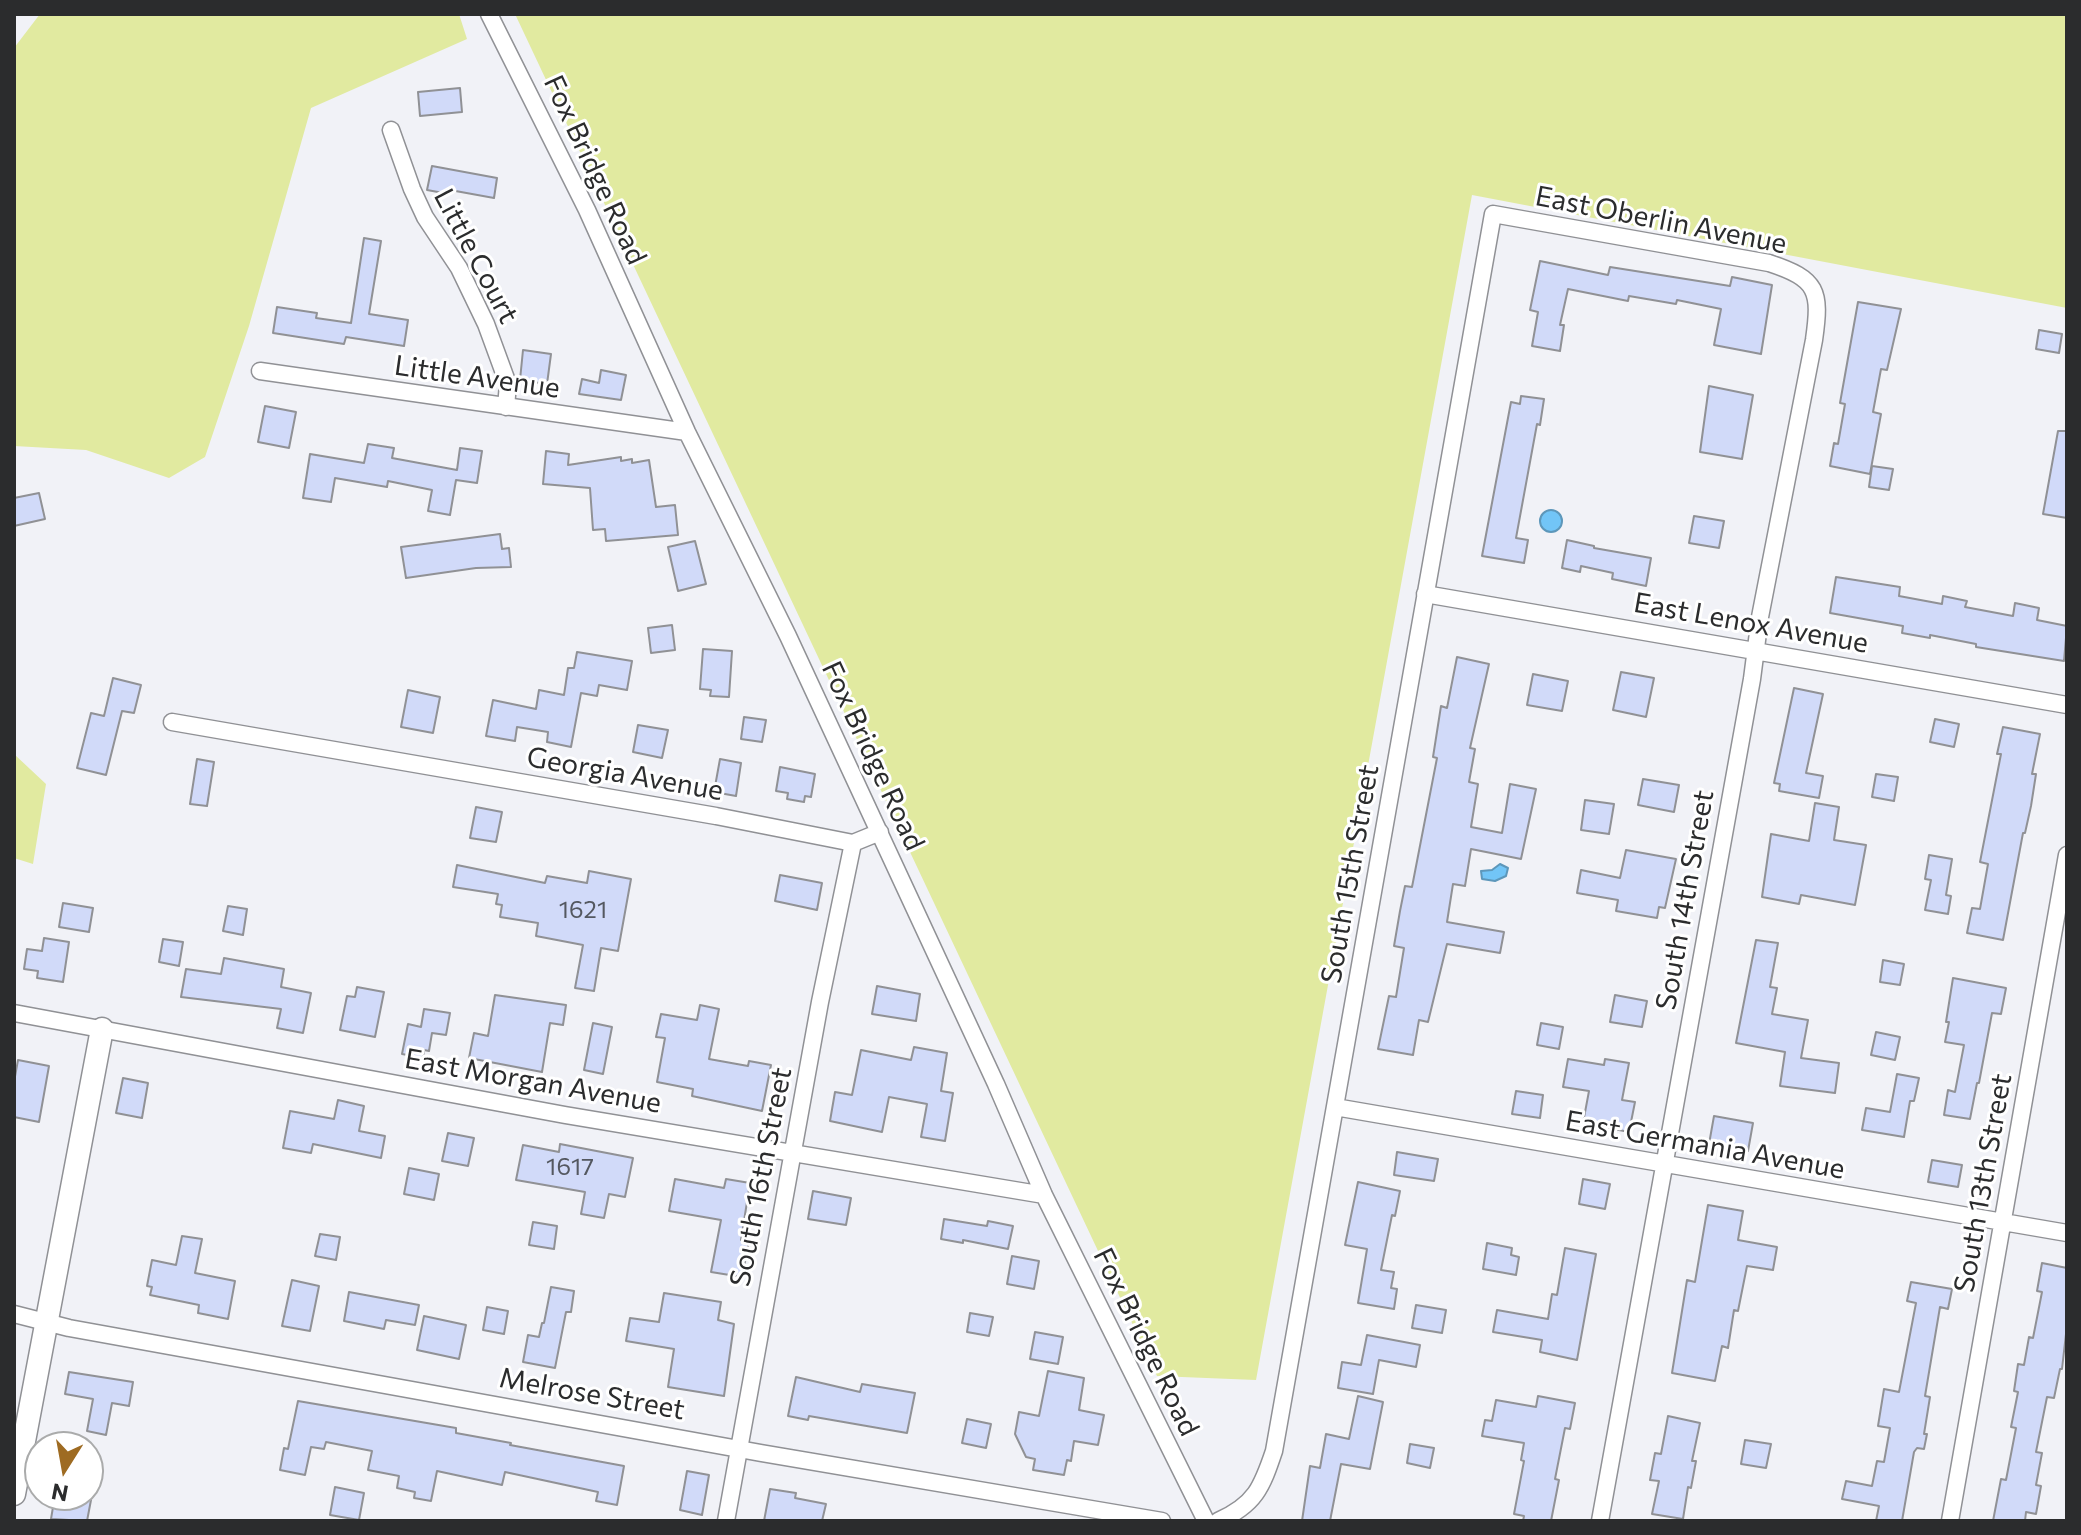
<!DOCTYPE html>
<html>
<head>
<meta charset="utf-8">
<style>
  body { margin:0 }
  #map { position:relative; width:2081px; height:1535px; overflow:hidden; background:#f1f2f7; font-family:Commissioner,sans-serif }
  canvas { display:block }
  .frame { position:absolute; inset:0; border:16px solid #2b2c2d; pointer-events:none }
  .north { position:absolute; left:24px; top:1431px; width:80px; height:80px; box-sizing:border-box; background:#fff; border:2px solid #aaabab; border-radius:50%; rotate:191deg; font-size:22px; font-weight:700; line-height:32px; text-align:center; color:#2b2c2d }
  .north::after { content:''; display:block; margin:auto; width:28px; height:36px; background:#9e6b22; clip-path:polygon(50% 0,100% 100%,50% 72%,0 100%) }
</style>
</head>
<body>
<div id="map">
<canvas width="2081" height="1535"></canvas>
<div class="frame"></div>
<div class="north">N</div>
</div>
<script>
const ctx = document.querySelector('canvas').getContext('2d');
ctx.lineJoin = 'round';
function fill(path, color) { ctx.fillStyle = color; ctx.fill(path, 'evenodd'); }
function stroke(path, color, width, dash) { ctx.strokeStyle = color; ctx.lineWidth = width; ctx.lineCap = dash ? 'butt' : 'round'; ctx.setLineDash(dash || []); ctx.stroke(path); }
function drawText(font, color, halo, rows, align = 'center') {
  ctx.font = font + ' Commissioner,sans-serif'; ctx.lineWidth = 6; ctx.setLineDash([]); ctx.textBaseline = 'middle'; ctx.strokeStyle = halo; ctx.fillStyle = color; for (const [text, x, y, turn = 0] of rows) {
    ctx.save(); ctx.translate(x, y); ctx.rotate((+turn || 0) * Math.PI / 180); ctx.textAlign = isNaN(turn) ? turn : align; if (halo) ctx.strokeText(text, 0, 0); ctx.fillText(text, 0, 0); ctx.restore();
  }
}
const green = new Path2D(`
  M40,14H459L467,39L311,108L249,326L205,457L169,478L86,450L14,446V48Z
  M515,14H2067V308L1472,195L1256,1380L1157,1376Z
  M14,754L46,784L33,864L14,858Z`);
const water = new Path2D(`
  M1540 521a11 11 0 1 1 22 0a11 11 0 1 1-22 0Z
  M1500,864L1508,868L1506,876L1495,881L1482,879L1481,871L1492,870Z`);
const building = new Path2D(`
  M460,88L462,112L420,116L418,92Z
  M432,166L497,178L494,198L450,190L449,194L427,190Z
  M364,238L381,241L369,314L408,320L404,346L346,337L344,344L273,333L277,307L317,313L316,318L351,323Z
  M1540,261L1608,275L1610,267L1730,286L1732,277L1772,285L1761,354L1714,345L1721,309L1677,300L1676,304L1629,296L1628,301L1568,289L1560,325H1564L1560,351L1532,346L1538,312L1530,310Z
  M1858,302L1901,309L1887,370L1881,369L1873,412L1881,414L1870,474L1830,466L1834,443L1838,444L1845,404L1840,403Z
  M2039,330L2062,334L2059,353L2036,349Z
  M523,350L551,354L547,384L520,380Z
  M601,370L626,375L621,400L579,394L582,379L599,383Z
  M1709,386L1753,395L1742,459L1700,452Z
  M1521,396L1544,399L1540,425L1537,424L1516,538L1528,540L1524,563L1482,556L1511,402L1520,404Z
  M265,406L296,412L289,448L258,442Z
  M2058,431H2067V518L2043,514Z
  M368,444L394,448L392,458L457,470L460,448L482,451L477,483L456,480L450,515L428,511L432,490L388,481L387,487L335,478L331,502L303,498L310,454L364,463Z
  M546,451L569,454L568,465L621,457V461L632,459V463L649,460L656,507L675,505L678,535L606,541L605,529L593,530L590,488L543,484Z
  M1872,466L1893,469L1889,490L1869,487Z
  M39,493L45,519L14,526V498Z
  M1694,516L1724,521L1719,548L1689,543Z
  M500,534L502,549L509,548L511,567L476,568L406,578L401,547Z
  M1567,540L1594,546V548L1651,558L1646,586L1612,579L1613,573L1581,566L1580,572L1562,568Z
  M695,541L706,584L678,591L668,547Z
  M1836,577L1900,587L1899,596L1942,604L1943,596L1967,601L1965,607L2013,616L2015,603L2039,608L2037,620L2067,626L2064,661L1976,647V644L1930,635V638L1902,633L1903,626L1830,613Z
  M672,625L675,650L651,653L648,628Z
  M703,649L732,651L729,697L710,696L711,690L700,689Z
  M577,652L632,661L627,690L599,685L597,696L581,693L571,747L547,742L548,732L517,727L515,741L486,736L493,700L536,709L539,690L564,695L568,668H574Z
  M1457,657L1489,664L1470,748L1475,749L1469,782L1478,784L1471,827L1502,833L1510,784L1536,789L1521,859L1471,849L1465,886L1453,884L1447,922L1504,932L1500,953L1447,944L1428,1022L1419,1020L1413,1055L1378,1049L1389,996L1396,997L1404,948L1394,946L1400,911L1405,886L1412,887L1437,758L1433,757L1441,706L1447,708Z
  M1621,672L1654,678L1646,717L1613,710Z
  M1533,674L1568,681L1562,711L1527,705Z
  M113,678L141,685L134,713L122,711L106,775L77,768L91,713L104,716Z
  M1794,688L1823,694L1806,773L1823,776L1819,798L1779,791L1780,784L1774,783Z
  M408,690L440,697L433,733L401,727Z
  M744,717L766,720L762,742L741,739Z
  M1935,719L1959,724L1954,747L1930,742Z
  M638,725L668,730L662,758L633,752Z
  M2003,727L2040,734L2032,774H2036L2031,806L2025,833H2023L2003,940L1967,933L1972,908L1980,909L1988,864L1980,862L2001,754H1997Z
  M197,759L214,762L207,806L190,804Z
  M720,759L741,763L736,796L714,792Z
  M780,767L815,774L811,797L805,796L804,802L787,799L788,793L776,791Z
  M1876,774L1898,777L1894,801L1872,797Z
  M1643,779L1679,785L1674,812L1638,805Z
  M1585,800L1614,804L1609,834L1581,830Z
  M1815,803L1839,807L1834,840L1866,845L1855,905L1801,895L1799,904L1762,897L1771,834L1809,841Z
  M476,807L502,812L496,842L470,838Z
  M1626,850L1676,859L1665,908L1659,907L1657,918L1616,911L1618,900L1577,893L1581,870L1620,878Z
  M1929,855L1952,859L1946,895L1951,896L1948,914L1925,910L1931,880L1925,879Z
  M457,865L545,883L547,876L587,883L589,871L631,879L618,951L601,948L594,991L575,988L583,945L536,936L538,923L500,917L502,905L496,904L498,894L453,887Z
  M780,875L822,883L817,910L775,901Z
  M63,903L93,908L89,932L59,927Z
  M228,906L247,909L243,935L223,931Z
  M44,938L69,942L63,982L37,978L38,971L24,969L27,949L42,951Z
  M163,939L183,942L179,966L159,962Z
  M1756,940L1778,943L1770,987L1777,988L1772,1014L1808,1020L1801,1058L1839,1063L1835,1093L1780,1086L1785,1052L1736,1043Z
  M224,958L284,969L281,987L311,993L303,1033L277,1028L281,1009L181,997L186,969L221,974Z
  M1883,960L1904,964L1900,985L1880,982Z
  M1953,978L2006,988L2001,1014L1992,1013L1979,1083H1977L1970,1119L1944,1115L1948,1090L1955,1092L1964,1045L1945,1042L1949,1022H1946Z
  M877,986L920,994L916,1021L872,1014Z
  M357,987L384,992L375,1037L340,1030L347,996L355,997Z
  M495,995L566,1005L563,1025L550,1023L542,1072L469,1058L474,1033L488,1036Z
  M1615,995L1647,1001L1642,1027L1610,1022Z
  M700,1005L719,1009L709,1059L748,1066L749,1061L771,1065L762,1111L692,1096L693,1089L657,1082L665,1038L656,1037L661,1014L697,1020Z
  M424,1009L450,1013L446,1035L432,1033L429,1051L424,1050L423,1058L402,1054L408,1024L421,1027Z
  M593,1023L612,1027L603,1074L584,1070Z
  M1541,1023L1563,1027L1559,1049L1537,1045Z
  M1876,1032L1900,1037L1895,1060L1871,1055Z
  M914,1047L947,1053L941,1091L953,1093L945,1141L921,1137L927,1104L889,1097L882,1132L830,1121L835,1092L852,1095L861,1050L911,1060Z
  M1568,1059L1604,1065L1605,1059L1629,1063L1622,1100L1635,1102L1629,1132L1583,1123L1589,1091L1563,1087Z
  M18,1060L49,1066L39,1122L14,1117V1082Z
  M1897,1074L1919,1078L1914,1101H1910L1904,1137L1862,1130L1866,1108L1890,1112Z
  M123,1078L148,1083L142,1118L116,1113Z
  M1516,1091L1543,1095L1540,1118L1512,1114Z
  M338,1100L364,1106L359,1131L385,1136L381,1158L313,1144L311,1153L283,1148L290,1111L334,1119Z
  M1714,1116L1753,1123L1748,1151L1709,1144Z
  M448,1133L474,1138L468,1166L442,1161Z
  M560,1144L633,1158L625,1197L609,1194L604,1218L581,1214L585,1192L516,1180L523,1145L559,1152Z
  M1397,1152L1438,1159L1434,1181L1394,1175Z
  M1932,1160L1962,1165L1958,1187L1928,1182Z
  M409,1168L439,1174L434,1200L404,1194Z
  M675,1179L724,1188L726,1179L750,1183L741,1240L749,1241L742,1277L711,1272L721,1220L669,1211Z
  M1583,1179L1610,1184L1605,1209L1579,1204Z
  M1358,1182L1400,1191L1395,1216L1392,1215L1381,1270L1394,1272L1391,1288L1397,1289L1394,1309L1358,1303L1367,1249L1345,1245Z
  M813,1191L851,1198L846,1225L808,1219Z
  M1708,1205L1743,1211L1738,1240L1777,1247L1773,1270L1747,1266L1738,1311L1734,1310L1728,1348L1722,1346L1715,1381L1672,1373L1687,1280L1695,1282Z
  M944,1219L987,1226L988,1221L1013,1226L1008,1249L963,1240V1243L941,1239Z
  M533,1222L557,1226L554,1249L529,1245Z
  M320,1234L340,1237L336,1260L315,1256Z
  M182,1236L202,1239L195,1273L235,1281L228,1319L198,1313L199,1305L150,1295L152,1287L147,1286L152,1260L176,1265Z
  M1487,1243L1512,1248L1511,1255L1519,1257L1516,1275L1483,1269Z
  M1565,1248L1596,1254L1577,1360L1540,1352L1542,1340L1493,1332L1497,1310L1548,1319L1552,1294L1557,1295Z
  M1012,1256L1039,1261L1034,1289L1007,1284Z
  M2042,1263L2067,1268V1325L2062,1369H2060L2054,1398L2047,1397L2036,1452L2042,1453L2036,1485L2041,1486L2036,1514L2026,1512L2025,1521H1993L2001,1479L2006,1480L2016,1428L2011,1427L2018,1392L2014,1391L2018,1364L2024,1365L2029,1337L2033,1338L2042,1292L2037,1291Z
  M292,1280L319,1286L310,1331L282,1326Z
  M1911,1282L1952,1289L1948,1309L1940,1307L1925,1396L1930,1397L1924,1434H1927L1924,1449L1917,1448L1914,1452L1902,1521H1876L1879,1506L1842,1499L1846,1481L1872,1486L1877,1461L1884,1462L1890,1428L1878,1426L1884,1389L1899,1392L1916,1303L1907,1301Z
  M551,1287L574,1291L571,1312H566L555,1368L523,1362L528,1335L539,1337L542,1323H544Z
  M349,1292L419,1305L415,1325L386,1320L384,1329L344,1321Z
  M664,1293L721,1302L718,1320L734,1324L724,1396L668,1387L674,1349L626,1341L630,1318L659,1322Z
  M1416,1305L1446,1310L1442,1333L1412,1328Z
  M487,1307L508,1311L504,1334L483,1330Z
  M970,1313L993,1317L989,1336L967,1332Z
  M424,1316L466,1325L459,1359L417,1350Z
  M1035,1332L1063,1337L1058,1364L1030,1359Z
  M1367,1335L1420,1345L1416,1367L1379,1360L1373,1394L1338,1388L1342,1362L1361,1365Z
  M1048,1371L1084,1378L1079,1410L1104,1415L1098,1445L1074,1441L1071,1461L1067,1460L1064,1475L1033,1470L1035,1459L1026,1457L1015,1434L1019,1412L1039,1416Z
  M69,1372L133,1382L129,1406L112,1403L106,1435L87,1431L93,1399L65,1394Z
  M796,1377L860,1392L862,1384L915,1393L907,1433L809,1416L808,1420L788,1416Z
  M1358,1396L1383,1402L1370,1469L1341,1464L1330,1521H1302L1310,1466L1320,1468L1326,1434L1349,1439Z
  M1538,1396L1575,1403L1570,1429L1565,1428L1555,1479L1559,1480L1551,1521H1523L1524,1516L1514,1514L1524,1461L1521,1460L1524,1443L1482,1436L1485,1420L1492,1421L1496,1400L1536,1407Z
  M298,1401L456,1428V1433L511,1443L510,1445L624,1466L617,1505L596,1501L598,1492L505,1472L502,1485L437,1471L431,1501L414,1498L415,1492L397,1488L399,1476L368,1470L372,1451L326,1442L324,1449L311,1447L305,1475L280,1470L284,1448L288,1449Z
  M1668,1416L1700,1423L1692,1461H1696L1691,1488L1688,1487L1683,1519L1652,1514L1659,1481L1650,1480L1655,1453L1661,1454Z
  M967,1419L991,1424L986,1448L962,1443Z
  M1745,1440L1771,1444L1766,1468L1741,1464Z
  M1410,1444L1434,1448L1430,1468L1407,1463Z
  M687,1471L709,1475L702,1515L680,1510Z
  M335,1487L364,1493L359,1520L330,1515Z
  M770,1489L796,1493L795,1498L826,1504L822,1521H764Z
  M55,1495L91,1500L87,1521L51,1519Z`);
const street = new Path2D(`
  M489,14L587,210L687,432L788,636L996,1084L1044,1195L1206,1521
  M391,130L412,189L425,217L459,268L486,324L508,384L506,407
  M260,371L687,432
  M1425,594L2067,705
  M172,722L716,816L853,843L880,832
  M14,1013L565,1115L1044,1195
  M1335,1107L2067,1233
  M14,1314L69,1328L761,1453L1162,1521
  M726,1521L820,1002L853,843
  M1218,1521C1255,1505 1262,1487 1274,1451L1493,214L1769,263C1818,279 1821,291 1814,340L1760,617L1752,679L1600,1521
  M1950,1521L2067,855`);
const secondary = new Path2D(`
  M14,1494L102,1029`);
const numberNames = [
  ["1621",583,910],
  ["1617",570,1167]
];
const streetNames = [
  ["Fox Bridge Road",595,170,65],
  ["East Oberlin Avenue",1661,220,11],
  ["Little Court",476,256,62],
  ["Little Avenue",477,377,8],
  ["East Lenox Avenue",1751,623,10],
  ["Fox Bridge Road",873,756,65],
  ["Georgia Avenue",625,774,10],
  ["South 15th Street",1350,874,-80],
  ["South 14th Street",1685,900,-80],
  ["East Morgan Avenue",533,1081,10],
  ["East Germania Avenue",1705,1145,10],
  ["South 16th Street",761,1177,-79],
  ["South 13th Street",1983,1183,-80],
  ["Fox Bridge Road",1146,1342,64],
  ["Melrose Street",592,1394,10]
];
fill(green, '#e1eaa0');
fill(water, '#72c5f7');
stroke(water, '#5d97ba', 2);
fill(building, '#d1daf9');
stroke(building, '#909195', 2);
stroke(street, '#909195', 19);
stroke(secondary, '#909195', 25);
stroke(street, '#fff', 16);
stroke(secondary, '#fff', 22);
drawText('24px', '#545860', null, numberNames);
drawText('28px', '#2b2c2d', '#fff', streetNames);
</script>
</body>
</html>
